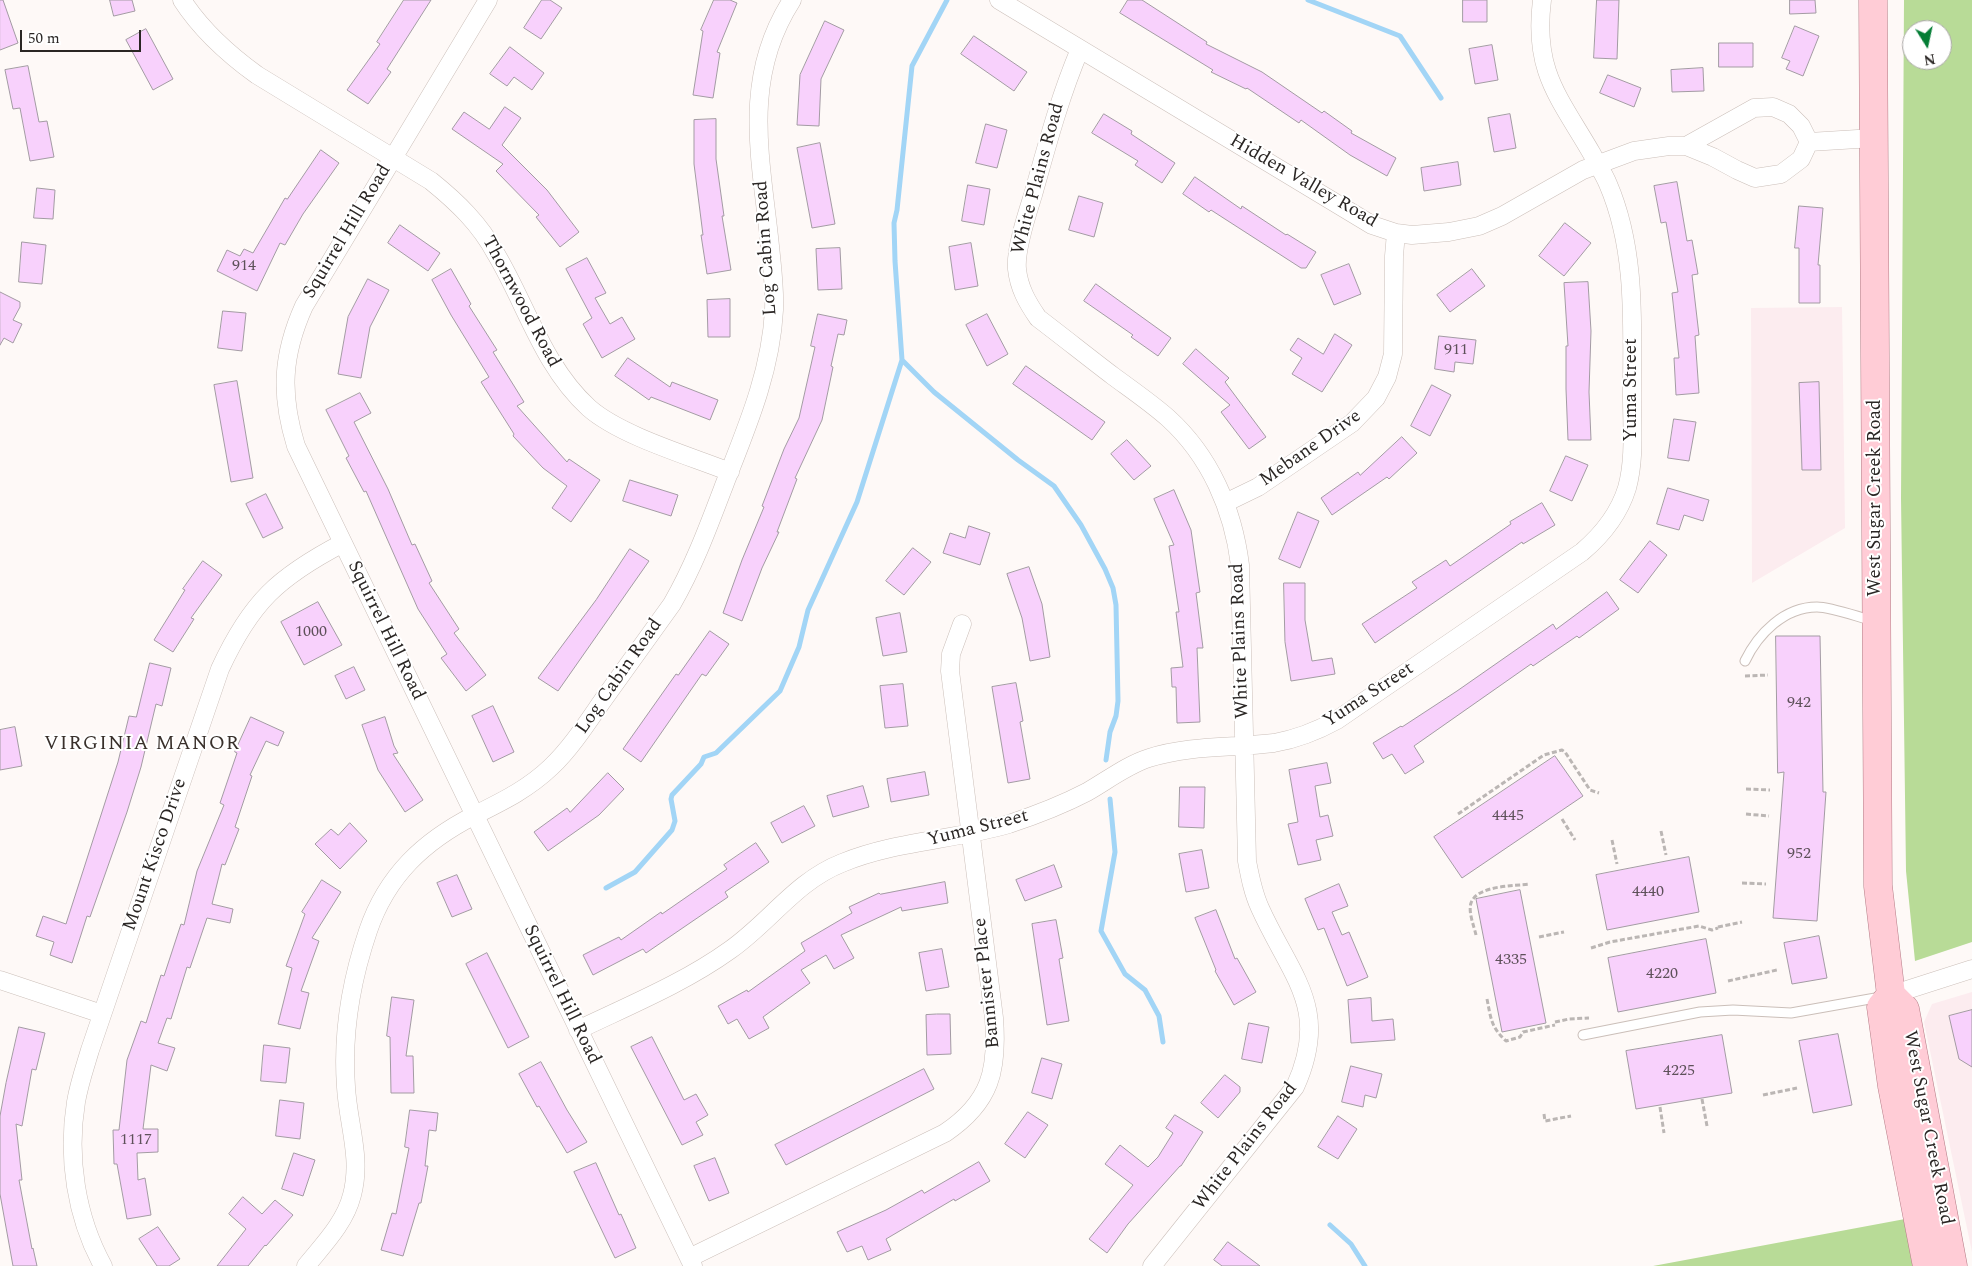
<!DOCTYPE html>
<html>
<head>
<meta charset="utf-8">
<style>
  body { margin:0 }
  #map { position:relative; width:1972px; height:1266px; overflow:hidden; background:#fef9f7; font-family:Spectral,serif }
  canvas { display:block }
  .north { position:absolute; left:1902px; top:20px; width:50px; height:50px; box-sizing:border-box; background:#fff; border:1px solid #aaa8a7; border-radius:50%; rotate:170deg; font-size:14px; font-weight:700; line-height:20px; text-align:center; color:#2a2624 }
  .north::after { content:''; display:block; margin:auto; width:18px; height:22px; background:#047d35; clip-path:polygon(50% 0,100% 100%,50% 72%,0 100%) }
  .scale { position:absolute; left:20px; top:30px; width:121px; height:22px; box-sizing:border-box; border:2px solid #2a2624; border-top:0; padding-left:6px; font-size:15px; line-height:18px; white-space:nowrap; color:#2a2624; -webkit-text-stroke:4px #fff; paint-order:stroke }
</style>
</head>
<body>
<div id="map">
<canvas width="1972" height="1266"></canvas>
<div class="north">N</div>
<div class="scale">50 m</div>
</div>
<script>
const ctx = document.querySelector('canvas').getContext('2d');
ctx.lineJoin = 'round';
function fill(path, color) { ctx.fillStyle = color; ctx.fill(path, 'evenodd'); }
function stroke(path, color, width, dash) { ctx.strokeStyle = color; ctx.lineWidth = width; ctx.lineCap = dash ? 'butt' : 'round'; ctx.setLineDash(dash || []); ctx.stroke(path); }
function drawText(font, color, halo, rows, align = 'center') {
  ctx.font = font + ' Spectral,serif'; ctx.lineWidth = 4; ctx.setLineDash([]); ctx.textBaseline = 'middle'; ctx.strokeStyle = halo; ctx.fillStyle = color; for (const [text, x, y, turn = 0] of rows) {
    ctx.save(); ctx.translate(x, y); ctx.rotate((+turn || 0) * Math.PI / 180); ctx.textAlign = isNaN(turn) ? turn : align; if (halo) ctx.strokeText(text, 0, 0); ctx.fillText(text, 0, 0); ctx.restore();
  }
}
const commercial = new Path2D(`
  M1842,307L1845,528L1752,583L1751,308Z
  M1972,992V1252L1924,1022L1932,1004Z`);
const green = new Path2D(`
  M1904,0H1972V942L1915,961L1906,871L1901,498ZM1912,30H1942V60H1912Z
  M1905,1219L1915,1266H1653Z`);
const stream = new Path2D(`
  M1308,0L1400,36L1441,98
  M902,360L934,392L1018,460L1054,486L1081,525L1105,569L1113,588L1116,605L1118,701L1116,716L1110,732L1106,760
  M1110,799L1115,852L1101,931L1125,974L1145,990L1159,1016L1163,1042
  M606,888L635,872L672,830L675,821L671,799L672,795L701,764L704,757L716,753L780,691L799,647L808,610L857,502L902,360L895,261L894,223L897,210L912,66L947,0
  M1330,1225L1351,1244L1365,1266`);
const building = new Path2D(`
  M0,0H3L18,43L0,50Z
  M110,0H132L135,11L114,16Z
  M404,0H431L387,69L391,72L368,104L347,90L380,44L377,42Z
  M542,0H550L562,8L541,39L524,28Z
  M714,0H730L737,3L717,52L720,53L713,98L693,95L703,31L701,30Z
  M1128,0H1142L1207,42L1206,44L1262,72L1322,113L1324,111L1352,131L1351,133L1396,158L1387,176L1350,155L1301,120L1299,123L1247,88L1246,89L1211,72L1213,70L1120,13Z
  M1463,0H1487V22H1463Z
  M1597,0H1619L1617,59L1594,58Z
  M1790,0H1815L1816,13L1790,14Z
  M825,21L844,30L821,79L819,126L797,125L800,75Z
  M1795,26L1819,36L1803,76L1786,69L1790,61L1782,58Z
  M146,29L173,79L153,90L126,40Z
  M974,36L1027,72L1014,91L961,54Z
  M1719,43H1753V67H1719Z
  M1492,45L1498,80L1475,84L1469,49Z
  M510,47L544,73L532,90L514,77L507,86L490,74Z
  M28,66L39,122L47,121L54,157L30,161L20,108L13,109L5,70Z
  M1703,68L1704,91L1672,92L1671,70Z
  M1608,75L1641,88L1634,107L1600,93Z
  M505,107L521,118L502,145L547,190L579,232L560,247L536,217L539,215L496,171L503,164L452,129L464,112L489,129Z
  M1104,114L1132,131L1131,134L1175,163L1162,183L1135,165L1138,161L1092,133Z
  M1510,114L1516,148L1494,152L1488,118Z
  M716,119V159L724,216H722L731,270L707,274L701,235H703L694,164V120Z
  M986,124L1007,130L997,168L976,163Z
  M820,143L835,224L812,228L797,148Z
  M321,150L339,163L303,214L285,245L280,243L257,291L217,271L227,250L240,256L244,249L253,253L285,198L287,199Z
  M1458,162L1461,185L1424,191L1421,168Z
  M1195,177L1241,209L1242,206L1286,235L1287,234L1316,252L1306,268H1301L1211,210L1209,212L1183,194Z
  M1677,182L1687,241L1692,240L1698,274L1692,275L1699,335L1695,336L1699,393L1676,395L1674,358H1679L1672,293L1678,292L1666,222L1661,223L1654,186Z
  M968,185L990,189L984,225L962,221Z
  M37,188L55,190L53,219L34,218Z
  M1079,196L1103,203L1094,237L1069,230Z
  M1799,206L1823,208L1818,265H1820V303H1799V248H1795Z
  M1565,223L1591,243L1564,276L1539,256Z
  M400,225L440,253L428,271L388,243Z
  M22,242L46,245L42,284L19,282Z
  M971,243L978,286L955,290L949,247Z
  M840,248L842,289L818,290L816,249Z
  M587,258L606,293L595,298L610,324L622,317L635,339L602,358L583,324L592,318L566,269Z
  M1349,264L1361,294L1334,305L1321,275Z
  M451,269L471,304L469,306L497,350L493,352L524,402L517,406L567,462L569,459L600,480L571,522L552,508L567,486L543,468L513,436L514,434L481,382L489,377L451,315L432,280Z
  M1472,269L1485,286L1450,312L1437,295Z
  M368,279L389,290L370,327L361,378L338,374L348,317Z
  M1588,282L1591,331L1589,392L1591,440H1568L1566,389V346H1568L1564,283Z
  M1096,284L1171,338L1158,356L1131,337L1133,335L1084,301Z
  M0,292L20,302V307L13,320L22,324L13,343L4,338L0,345Z
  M730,299V337H708L707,300Z
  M223,311L246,313L242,351L218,348Z
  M818,314L847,320L844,335L838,334L831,366L833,367L822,420L795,478L797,479L777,532H779L762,568L742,621L723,613L742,560L764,507L762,506L784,449L799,418L815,347L811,346Z
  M987,314L1008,354L987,366L966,325Z
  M1335,334L1352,345L1322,392L1292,374L1302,358L1290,350L1298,338L1323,354Z
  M1439,336L1476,340L1473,364L1455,362L1454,372L1435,369Z
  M1196,349L1229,378L1225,382L1266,437L1249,449L1221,412L1230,405L1183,364Z
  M628,358L670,387L672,382L718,400L710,420L651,397L649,400L615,376Z
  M1026,366L1105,422L1092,440L1013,384Z
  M237,381L253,478L231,482L214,385Z
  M1819,382L1821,470H1802L1799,383Z
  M1432,385L1451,395L1430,436L1411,426Z
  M360,393L371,413L354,422L388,489L412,545L415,544L432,581L429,583L459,629L454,633L486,675L466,691L441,658L447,654L418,609L366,491L364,492L346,458L349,456L326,410Z
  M1674,419L1696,422L1689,461L1668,458Z
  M1402,437L1417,453L1389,479L1387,477L1332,515L1321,498L1358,472L1360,475Z
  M1127,440L1151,466L1134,480L1111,454Z
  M1566,456L1588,465L1572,501L1550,491Z
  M630,480L678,495L671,516L623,501Z
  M1668,488L1709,500L1703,521L1684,515L1679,530L1657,524Z
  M1174,490L1191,530L1200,592L1196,593L1203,648H1197L1200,722L1177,723L1176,687H1172L1171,668L1183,667L1176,612H1179L1169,546L1174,545L1154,499Z
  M266,494L283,528L263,538L246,504Z
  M1542,503L1555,525L1523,544L1522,542L1375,643L1362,624L1417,588L1412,582L1446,560L1450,566L1511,524L1510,522Z
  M1298,512L1319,521L1300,568L1279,559Z
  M969,526L990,533L980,565L943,553L950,533L965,538Z
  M1650,541L1667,555L1638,593L1620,580Z
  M913,548L931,562L904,595L886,581Z
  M630,549L649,561L558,691L538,678L596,600Z
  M203,561L222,575L191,618L194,619L173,652L154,640L185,590L183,589Z
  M1029,567L1042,604L1050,657L1030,661L1022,618L1007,574Z
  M1284,583H1305V620L1312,661L1332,658L1335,674L1291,681L1285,642Z
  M1607,592L1619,609L1579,638L1577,636L1533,666L1531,664L1414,746L1424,762L1405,774L1392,754L1383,759L1373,743L1401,726L1402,727L1457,691L1553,624L1556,629Z
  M318,602L342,645L304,665L281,622Z
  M900,613L907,652L883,656L876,618Z
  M710,631L729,644L706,676L702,674L641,762L623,749L676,674L678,675Z
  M1776,636H1820L1823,792H1826L1817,921L1773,918L1784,772L1778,773Z
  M150,663L171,668L162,706L156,704L141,767L127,812L90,917L87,916L72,963L50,955L54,942L36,936L43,916L66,924L118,762L129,716L136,717Z
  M354,667L365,690L346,699L335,676Z
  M1016,683L1023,721L1020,722L1030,779L1008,783L992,687Z
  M903,684L908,726L885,728L880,686Z
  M493,706L514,752L493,762L472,716Z
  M251,717L284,732L278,746L266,741L250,775L252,776L235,827L239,829L225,865L222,864L212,904L233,909L230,923L207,918L190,968L187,967L171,1019L167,1018L158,1043L175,1048L167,1071L151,1065L143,1129H158V1152L137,1153L138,1180L145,1178L151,1215L127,1219L117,1164H114L113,1130H119L127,1060L141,1021L146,1023L161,975L164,976L181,924L184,925L197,871L224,805L220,803L237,753L235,752Z
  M385,717L394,746L398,753L393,754L423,800L405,812L378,770L362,725Z
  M15,727L22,766L0,770V730Z
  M1555,756L1583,796L1462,878L1434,837Z
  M1327,763L1331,783L1315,786L1320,817L1328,815L1333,836L1316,840L1321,860L1298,865L1288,824L1298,822L1289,770Z
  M925,772L929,795L891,802L887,779Z
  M608,773L624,789L599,815L548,851L534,832L567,808L570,812Z
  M863,786L869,807L833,817L827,796Z
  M1180,787H1205L1204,828L1179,827Z
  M804,806L815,826L782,843L771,823Z
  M350,823L367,841L340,869L315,844L331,829L338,835Z
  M756,843L769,862L725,892L728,897L646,953L643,949L593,975L583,955L619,937L621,940L661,912L662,914L727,869L724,865Z
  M1202,850L1209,888L1186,892L1179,854Z
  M1689,857L1699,912L1607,930L1596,875Z
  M1054,865L1062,887L1025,901L1016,880Z
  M457,875L472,909L452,917L437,883Z
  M322,880L341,892L312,938L319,941L301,991L309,993L300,1029L278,1024L292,968L286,966L305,914L302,912Z
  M945,882L948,903L902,911L901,907L841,935L854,958L834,969L826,955L801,970L810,983L763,1017L769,1028L749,1039L737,1019L728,1024L718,1006L747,990L748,992L805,951L801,943L852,913L849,907L879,893L880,894Z
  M1339,884L1348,906L1332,912L1342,935L1349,932L1368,977L1347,986L1324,928L1318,930L1305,899Z
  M1520,890L1546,1023L1502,1032L1476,899Z
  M1216,910L1235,959L1237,958L1256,992L1234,1005L1215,971L1216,970L1195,918Z
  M1056,920L1063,958L1059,959L1069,1021L1047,1025L1032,924Z
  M1819,936L1827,978L1792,984L1784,943Z
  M1706,939L1716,993L1618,1012L1608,958Z
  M942,949L949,987L926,991L919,953Z
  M487,953L529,1037L508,1048L466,964Z
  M392,997L414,1000L406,1056H413L414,1093H391L390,1037L387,1036Z
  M1371,998L1372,1021L1393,1019L1395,1040L1351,1043L1348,1000Z
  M1972,1010V1067L1959,1059L1949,1016Z
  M937,1014H950L951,1054L927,1055L926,1015Z
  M1249,1023L1269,1027L1262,1063L1242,1059Z
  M19,1027L45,1033L36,1070L32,1069L22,1126L16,1124L22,1180H19L32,1249L33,1248L37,1266H13L0,1194V1116L6,1083Z
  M1838,1034L1852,1105L1813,1113L1799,1041Z
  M1722,1035L1732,1093L1636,1109L1626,1051Z
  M652,1037L684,1100L696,1094L708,1115L696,1122L703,1135L682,1145L631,1047Z
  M264,1045L290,1048L286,1083L261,1081Z
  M1042,1058L1062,1064L1052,1099L1032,1093Z
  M541,1062L567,1110L587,1142L567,1153L539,1106L537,1107L519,1074Z
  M1351,1066L1382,1074L1376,1098L1365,1095L1363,1107L1342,1102Z
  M924,1069L934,1089L786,1165L775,1145Z
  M1225,1075L1240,1087V1092L1218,1118L1201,1103Z
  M280,1100L304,1103L300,1139L276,1136Z
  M410,1110L438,1113L436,1131L429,1130L425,1166H428L421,1203H419L403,1256L381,1250L392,1213L396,1214L409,1148L405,1147Z
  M1028,1112L1048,1125L1025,1158L1005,1144Z
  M1175,1115L1203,1132L1181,1166H1180L1128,1224L1107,1253L1089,1239L1133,1185L1105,1164L1120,1145L1148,1167L1158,1157L1173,1133L1166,1128Z
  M1338,1116L1357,1129L1338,1159L1318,1147Z
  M294,1153L315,1160L303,1196L282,1189Z
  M715,1158L729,1193L709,1201L694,1166Z
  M979,1162L990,1181L955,1201L954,1199L886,1239L891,1250L868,1260L862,1246L847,1252L837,1232L886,1210L922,1190L924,1193Z
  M596,1163L619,1215L621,1214L636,1248L615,1258L574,1172Z
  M243,1197L262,1214L275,1200L293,1215L266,1246L265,1245L248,1266H217L246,1229L229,1214Z
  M158,1227L180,1259L169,1266H157L139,1239Z
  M1228,1242L1260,1266H1222L1214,1260Z`);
const path = new Path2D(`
  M1745,676L1768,675
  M1746,789L1770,790
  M1458,814L1544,755L1562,750L1565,752L1590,790L1599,793
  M1746,814L1769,816
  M1562,819L1575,840
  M1661,831L1666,855
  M1612,840L1617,864
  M1742,883L1766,884
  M1718,927L1742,922
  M1476,935C1474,926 1468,912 1471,903C1477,885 1515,886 1530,884
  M1539,937L1564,932
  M1591,948L1610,942L1699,926L1712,930L1718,928
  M1728,981L1777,970
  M1487,999C1491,1019 1491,1027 1506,1041L1520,1037L1523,1032L1555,1025
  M1555,1022L1569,1019L1589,1018
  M1763,1095L1797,1088
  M1702,1099L1707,1126
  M1660,1107L1664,1133
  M1544,1114L1545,1121L1571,1116`);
const lane = new Path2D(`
  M1745,661C1758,634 1784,607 1817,607C1831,607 1858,617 1874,621
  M1583,1035L1700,1012L1733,1010L1791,1013L1881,997`);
const street = new Path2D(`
  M182,0C202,31 228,54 257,75L431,181C457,202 480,224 496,254C527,306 543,366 589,408C621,436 690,456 730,472
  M488,0L304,306C282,355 280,394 296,446L693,1266
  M999,0L1372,225L1396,233L1412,235L1449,232L1479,226L1502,216L1583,170L1634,151L1669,146H1686L1713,157L1737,170L1755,178L1781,174L1801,159L1809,142
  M1080,49C1060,96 1047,145 1033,195C1027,214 1015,250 1017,269C1019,288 1027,302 1038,318C1063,337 1088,357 1113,376C1132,390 1151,403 1168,418C1210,456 1233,509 1240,565L1247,861C1250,877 1253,893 1260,908C1291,977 1331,1008 1295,1087L1152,1266
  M1809,142L1874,138
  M1686,146L1754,108L1773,107L1789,114L1801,126L1809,142
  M1225,503L1258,487L1352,423L1376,398L1387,377L1393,354L1394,256L1396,233
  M0,980L102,1014
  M1891,995L1972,969
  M578,1030C630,1005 684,983 730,950C770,922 796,881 842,863C895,841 955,840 1009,824C1036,815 1062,805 1087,792C1108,780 1127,765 1149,758C1189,745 1233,748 1274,743C1297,739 1317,731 1337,720L1582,552C1602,535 1619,514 1627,488C1635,459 1632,427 1632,397C1632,326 1637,251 1608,184C1604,174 1597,164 1592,154C1559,97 1533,71 1542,0
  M689,1258L945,1133C991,1102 998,1070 994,1018L950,671L951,654L962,624
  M103,1266C76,1217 67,1157 76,1102C79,1084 85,1067 90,1050L220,669C251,602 278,577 343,543
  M306,1266C323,1245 345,1223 352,1195C362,1158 348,1124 346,1087C342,1033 351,981 368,931C387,875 424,841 475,815C503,801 528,789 551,767C571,748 587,723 603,700C626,668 649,636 672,604C694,566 709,525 725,483C747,427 771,371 774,310C775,288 772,267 770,246C761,158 741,79 792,0`);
const primary = new Path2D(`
  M1873,0L1878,886L1891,995L1905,1009L1953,1266
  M1891,995L1881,1007L1892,1086L1927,1266`);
const numberNames = [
  ["914",244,267],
  ["911",1456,351],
  ["1000",311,633],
  ["942",1799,704],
  ["4445",1508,817],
  ["952",1799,855],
  ["4440",1648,893],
  ["4335",1511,961],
  ["4220",1662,975],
  ["4225",1679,1072],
  ["1117",136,1141]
];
const streetNames = [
  ["White Plains Road",1039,179,-75],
  ["Hidden Valley Road",1303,182,30],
  ["Squirrel Hill Road",348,232,-59],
  ["Log Cabin Road",767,248,-94],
  ["Thornwood Road",520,302,62],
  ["Yuma Street",1632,390,-90],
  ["Mebane Drive",1311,449,-35],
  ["West Sugar Creek Road",1876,498,-90],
  ["Squirrel Hill Road",385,631,64],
  ["White Plains Road",1241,641,-92],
  ["Log Cabin Road",620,677,-55],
  ["Yuma Street",1369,696,-33],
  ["Yuma Street",978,829,-14],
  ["Mount Kisco Drive",156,855,-71],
  ["Bannister Place",988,983,-96],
  ["Squirrel Hill Road",561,995,64],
  ["West Sugar Creek Road",1927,1128,79],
  ["White Plains Road",1246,1147,-52]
];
const neighbourhoodNames = [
  ["VIRGINIA MANOR",142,745]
];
fill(commercial, '#fcecef');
fill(green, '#b8db97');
stroke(stream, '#a2d5f6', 5);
fill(building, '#f8d1fc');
stroke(building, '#a39ba3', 1);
stroke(lane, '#cbbfb9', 11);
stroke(street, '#cbbfb9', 19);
stroke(primary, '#b47c86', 29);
stroke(path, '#bbb6b4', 3, [5, 2.5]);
stroke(lane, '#fff', 9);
stroke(street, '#fff', 18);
stroke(primary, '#ffccd6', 28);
drawText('16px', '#5e515a', null, numberNames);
drawText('19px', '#2a2624', '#fff', streetNames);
ctx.letterSpacing = '1px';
drawText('20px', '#39302b', '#fff', neighbourhoodNames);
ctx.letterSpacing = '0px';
</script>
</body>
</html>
